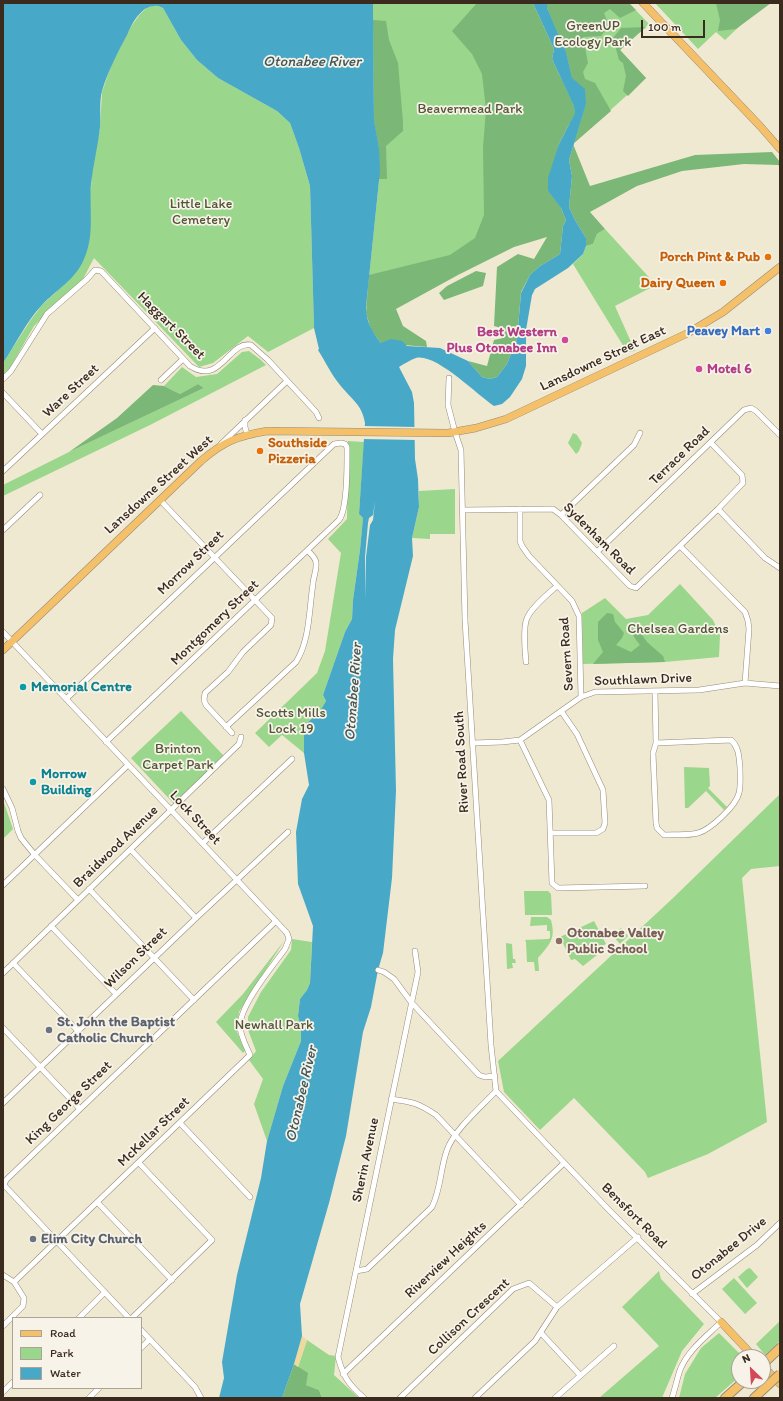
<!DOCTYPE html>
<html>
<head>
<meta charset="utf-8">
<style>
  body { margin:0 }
  #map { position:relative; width:783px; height:1401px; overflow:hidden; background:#f0e9d1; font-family:Itim,sans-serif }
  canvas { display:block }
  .frame { position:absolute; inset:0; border:4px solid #3b2a1e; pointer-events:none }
  .legend { position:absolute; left:12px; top:1317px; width:130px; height:72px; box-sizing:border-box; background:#f7f3e8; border:1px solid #aca397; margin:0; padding:5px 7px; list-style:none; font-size:12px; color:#3b2a1e }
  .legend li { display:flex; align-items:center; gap:8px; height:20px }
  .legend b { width:20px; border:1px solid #aca397 }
  .north { position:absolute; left:731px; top:1349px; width:40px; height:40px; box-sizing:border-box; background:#f7f3e8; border:1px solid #aca397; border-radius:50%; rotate:335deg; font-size:11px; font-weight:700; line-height:16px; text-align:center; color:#3b2a1e }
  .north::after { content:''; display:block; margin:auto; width:14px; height:18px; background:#d1495b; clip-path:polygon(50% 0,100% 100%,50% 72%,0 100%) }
  .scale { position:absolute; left:641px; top:20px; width:64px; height:18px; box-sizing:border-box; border:2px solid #3b2a1e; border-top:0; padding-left:5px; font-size:12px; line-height:14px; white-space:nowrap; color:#3b2a1e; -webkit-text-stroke:3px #f7f3e8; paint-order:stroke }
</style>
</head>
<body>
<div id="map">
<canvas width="783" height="1401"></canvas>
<div class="frame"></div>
<ul class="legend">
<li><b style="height:5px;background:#f4c16a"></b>Road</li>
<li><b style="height:11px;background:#9ad68b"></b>Park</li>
<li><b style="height:11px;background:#48a8c7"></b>Water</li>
</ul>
<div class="north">N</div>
<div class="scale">100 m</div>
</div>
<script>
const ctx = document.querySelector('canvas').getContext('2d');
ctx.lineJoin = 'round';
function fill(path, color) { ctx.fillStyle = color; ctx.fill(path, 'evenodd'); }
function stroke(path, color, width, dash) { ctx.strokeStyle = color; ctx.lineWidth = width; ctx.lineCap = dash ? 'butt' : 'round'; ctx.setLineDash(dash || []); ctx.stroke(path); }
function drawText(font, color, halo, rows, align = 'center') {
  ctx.font = font + ' Itim,sans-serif'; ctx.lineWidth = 3.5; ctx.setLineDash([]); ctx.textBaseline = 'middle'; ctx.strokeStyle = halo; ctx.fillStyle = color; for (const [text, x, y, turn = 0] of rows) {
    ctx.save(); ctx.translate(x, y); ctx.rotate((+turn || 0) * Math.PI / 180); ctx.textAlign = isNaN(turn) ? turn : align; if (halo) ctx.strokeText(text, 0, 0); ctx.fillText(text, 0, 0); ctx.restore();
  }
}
const green = new Path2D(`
  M373,3H533L561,208L366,307L380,171L374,120Z
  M547,3H629L649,24L620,50L646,78L573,144Z
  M655,3H764L725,40L716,32L698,49Z
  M155,5L163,8L181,40L197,60L218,78L277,111L290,123L299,148L310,186L314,328L268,352L248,336L213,363L199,367L94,258L83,279L46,314L34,326L10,368L3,376V363L30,321L42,305L68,281L91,189L92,168L100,128L102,92L111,66L130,28L140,14L148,7Z
  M605,229L656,285L615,306L635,351L627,352L573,264L583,254L586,246L593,244L597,234Z
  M249,351L261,360L266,365L150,425L3,496V485L69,452L204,388L198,384L180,394L164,386L182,367L196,377L217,374L242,352Z
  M573,433L577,435L582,443L579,451L576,454L568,443Z
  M348,441L364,442L359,514L363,518L360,550L353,600L352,619L345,632L323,695L326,701L320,711L306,724L304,729V753L282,735L269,747L255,733L317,673L325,651L341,553L328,539L347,519Z
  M455,489V534H430V539L412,538L419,507V491Z
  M680,584L713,620L720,635L719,657L665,662L583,664L582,613L605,598L626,619L648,615Z
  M181,711L224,756L174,804L131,758Z
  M684,767L709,768L710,786L708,788L727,807L724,810L706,791L688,808H685Z
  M780,794V866L751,869L742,878L767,1122L708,1154L648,1178L645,1172L574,1098L540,1130L504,1092L498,1061L672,899Z
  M3,800L13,829L3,839Z
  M524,891H548L551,894L552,915H525Z
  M531,917H547L551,920C556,939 550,944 538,958L539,971H535L534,962H527L526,942L525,940L548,939L550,938V931H547V925L530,926Z
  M594,921L606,944L594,950L597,955L583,966L575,959L571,960L560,937Z
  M621,928L628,936L620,944L612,935Z
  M292,939L312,942L310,983L307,990L300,999L298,1016L301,1027V1041L283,1086L267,1141L254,1104L263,1079L249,1060L256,1051L248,1030V1017L261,992L291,950Z
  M284,941L239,1012L237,1032L245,1051L243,1053L216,1022L243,994Z
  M506,943L512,944L513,959H515L516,963H512L513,968L507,969Z
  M750,1268L758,1277L747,1288L738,1277L747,1269Z
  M659,1271L661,1279L704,1324L682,1351L662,1398H599L659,1346L622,1307Z
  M734,1278L757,1303L745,1314L722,1289Z
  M780,1321V1341L765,1355L756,1344Z
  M719,1333L743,1357H739V1377L715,1398H679L685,1374L701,1348Z
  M307,1340L329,1355L336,1356L334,1375L359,1398H322L319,1390L306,1385L298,1367Z`);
const forest = new Path2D(`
  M477,3H533L554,49L552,59L574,106L575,113L559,144L548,191L561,208L566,220L563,226L560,254L540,266L530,275L521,292L517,339L507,364L497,377L490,379L482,377L468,361L487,366L494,340L503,338L505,329L494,326L497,267L518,254L534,259L547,237L514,247L458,275L396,309L403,326L426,341L427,347L381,343L371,330L366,313L369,275L450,255L475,238L484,215L483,147L486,110L482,74L472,54L452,31Z
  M547,3H629L636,10L620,18L610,9L604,13L609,26L601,36L583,37L588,63L583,72L585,79L595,83L611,111L573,144L590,186L695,155L772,152L780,162V166L778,165L744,164L682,171L637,186L590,212L605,229L597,234L593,244L586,246V238L575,220L569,207L572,176L569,160L586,104L572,78L566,52L547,8Z
  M716,3H771L736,29L718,31L720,20Z
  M373,20L386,21L389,40L398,63L403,122V131L386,146L387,179H379V148L374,121Z
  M646,27L620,50L646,78L628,96L623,91L626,76L623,63L619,60L613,38L621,28Z
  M476,271L486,273L483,286L444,300L439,293L447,286Z
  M198,384L204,388L69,452L117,418L153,385L164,386L180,394Z
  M607,613L613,614L615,622L624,633L622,638L616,645L631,652L640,645L636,640L630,630L637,628L647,642L663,656L665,662L593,664L603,652L598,640V622Z
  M294,1364L308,1373L306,1385L319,1390L322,1398H282Z`);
const sand = new Path2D(`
  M302,1336L307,1340L298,1367L294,1364Z`);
const water = new Path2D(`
  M3,3H373L374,120L379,148L380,171L366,307C366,321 372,332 381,343L391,339L402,341L407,346L440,348L468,361L482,377L490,379L497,377L507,364L517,339L521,293L530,275L540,266L560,254L563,226L566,220L561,208L548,191V178L559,144L575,113L574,106L552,59L554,49L533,3H547V8L566,52L572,78L585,89L586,104L569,160L572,176L569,207L575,220L586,238V246L583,254L568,268L535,289L532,295L526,330V366L522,379L510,397L502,404L494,406C477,395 436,353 416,358C410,360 404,364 399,367L412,392L414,403L415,459L418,479L419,507L412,538L413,556L395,630L393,659L396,791L392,878L383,953L378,970L371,1007L363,1032L346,1136L329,1203L300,1304L302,1336L294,1364L282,1398H219L224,1378L222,1362L237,1275L261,1178L267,1141L283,1086L301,1041V1027L298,1016L300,999L307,990L310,983L313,926L298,884L296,832L302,799L309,785L304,753V729L306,724L320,711L326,701L323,695L345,632L352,619L353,600L360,550L363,518L359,514L365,423C362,404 351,399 340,385C331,374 325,361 318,350L319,349L314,328L310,186L299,148L290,123L277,111L218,78L197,60L181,40L163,8C160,7 157,5 154,6C142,6 132,23 128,33C118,52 108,71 102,91C99,102 101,116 100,127C98,146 93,165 91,184C89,209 95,235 84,259C76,279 56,290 42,305C26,322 16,344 3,363ZM375,501L373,520L370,525L366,557L365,599V557L368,523L369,518L373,515Z`);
const pier = new Path2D(`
  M363,426L416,427L417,440L362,439Z`);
const minor = new Path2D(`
  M449,378L448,405L455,432L461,450L465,620L491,1045L496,1091
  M3,379L11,371L47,314L87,279L95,270L101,271L190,366C221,386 229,340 251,345L268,360L316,412L319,418
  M161,380L183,359
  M3,393L42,434
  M245,420V427L247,434
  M221,444L287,381
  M3,471L155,328
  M160,500L272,618L271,625L243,652L228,672L205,693L204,700L206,705L232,733
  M520,509V541L522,546L529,556L572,601L579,616L581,697
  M718,509L765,558L780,568
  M463,510L553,509L561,515L630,586L636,588L718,509L743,483L742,475L711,443
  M561,515L634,445L640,433
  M3,530L40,495
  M680,546L745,612L748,621L749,629L745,683
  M598,551L744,410L751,408L756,411L780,435
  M3,632L287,933L289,939L285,949C272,967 240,1005 240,1026C240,1035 246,1046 250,1055L14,1282
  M526,662C525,649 523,634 526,621C529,609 548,594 557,586
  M655,691L656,743L653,753L656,823L657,828L664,835C674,834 687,836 698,833C710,830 736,806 739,793C741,785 740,776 740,768C739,757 739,747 731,740L656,743
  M66,699L334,444L341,443L345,444L347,447C347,464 348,508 339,520L106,742
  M226,727L296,662C310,640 309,609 313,584C313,578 317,570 316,563C316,558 311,554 308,551
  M520,740L549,800L552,883L558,888L645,886
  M473,743L502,742L520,740L581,697L595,692L699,690L745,683L780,686
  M3,789L12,808L18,831L21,838L34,854L78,900
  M551,833H596L603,829L605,823L603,790L577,734L561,711
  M203,843L292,759
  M131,850L196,918
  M3,885L128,765
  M89,889L194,1000
  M51,926L116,994
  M13,963L78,1031
  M378,970L384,972L394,979L411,1002L479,1075L485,1077L495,1076
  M3,973L239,744L241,737
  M3,1028L80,1109
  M496,1091L608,1209L721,1322C706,1337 688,1350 680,1370C677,1379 675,1389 672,1398
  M391,1099C413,1102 418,1103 436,1115L521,1205
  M3,1103L196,918L288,832
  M180,1123L250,1197
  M3,1184L129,1318
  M3,1187L6,1180L276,921
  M98,1203L172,1280
  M356,1271L367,1269L432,1207C441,1189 440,1169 447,1150C454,1130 481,1107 496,1091
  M3,1275L14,1282L24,1298L23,1306L3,1326
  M692,1294L757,1245L780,1223
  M79,1318L105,1292
  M132,1318L212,1240L139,1163
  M141,1330L195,1387L201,1398
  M541,1333L580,1375
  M141,1348L149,1340
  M343,1374L564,1163
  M3,1392L13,1382
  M89,1398L99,1388
  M364,1398C348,1384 343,1376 338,1357L418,972L415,951
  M400,1398L513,1289L529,1283L557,1307
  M475,1398L535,1341L557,1307L638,1237
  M555,1398L614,1346`);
const major = new Path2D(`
  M643,3L760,126L780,149
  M3,650L201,461C224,441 238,436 267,431L448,433L476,428L506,419L688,333L723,312L780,267
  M721,1322L754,1357
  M763,1366L780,1384`);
const highway = new Path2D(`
  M763,1364L780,1348
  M725,1398L744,1381
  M754,1398L768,1385`);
const highwayBridge = new Path2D(`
  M768,1385L780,1374`);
const markers = [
  [768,257,4,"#e8710a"],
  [723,283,4,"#e8710a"],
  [768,331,4,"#3f7fe0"],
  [565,340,4,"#d1479c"],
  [699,369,4,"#d1479c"],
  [260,451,4,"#e8710a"],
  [23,687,4,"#0f9aa8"],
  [33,782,4,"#0f9aa8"],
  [559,941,4,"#8d6e63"],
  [49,1030,4,"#6b7280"],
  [33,1239,4,"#6b7280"]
];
const parkNames = [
  ["GreenUP",593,26],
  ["Ecology Park",593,42],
  ["Beavermead Park",470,109],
  ["Little Lake",201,204],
  ["Cemetery",201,220],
  ["Chelsea Gardens",678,629],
  ["Scotts Mills",291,713],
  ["Lock 19",291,729],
  ["Brinton",178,749],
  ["Carpet Park",178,765],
  ["Newhall Park",274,1025]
];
const foodNames = [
  ["Porch Pint & Pub",760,257],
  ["Dairy Queen",715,283],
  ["Southside",268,443,"left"],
  ["Pizzeria",268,459,"left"]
];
const streetNames = [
  ["Haggart Street",171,326,45],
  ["Lansdowne Street East",603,359,-25],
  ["Ware Street",71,391,-43],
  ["Terrace Road",680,456,-44],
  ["Lansdowne Street West",159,485,-42],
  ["Sydenham Road",599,539,45],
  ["Morrow Street",191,563,-44],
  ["Montgomery Street",215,623,-44],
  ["Severn Road",567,654,-94],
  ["Southlawn Drive",643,680,-2],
  ["River Road South",462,762,-93],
  ["Lock Street",195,818,47],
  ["Braidwood Avenue",116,847,-44],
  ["Wilson Street",136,958,-44],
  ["King George Street",69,1103,-44],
  ["McKellar Street",154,1132,-44],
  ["Sherin Avenue",366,1160,-78],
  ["Bensfort Road",634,1216,45],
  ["Otonabee Drive",729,1249,-39],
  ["Riverview Heights",446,1260,-43],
  ["Collison Crescent",469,1317,-43]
];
const shopNames = [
  ["Peavey Mart",760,331]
];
const hotelNames = [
  ["Best Western",557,332],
  ["Plus Otonabee Inn",557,348],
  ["Motel 6",707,369,"left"]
];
const cultureNames = [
  ["Memorial Centre",31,687],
  ["Morrow",41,774],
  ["Building",41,790]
];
const educationNames = [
  ["Otonabee Valley",567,933],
  ["Public School",567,949]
];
const worshipNames = [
  ["St. John the Baptist",57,1022],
  ["Catholic Church",57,1038],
  ["Elim City Church",41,1239]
];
const waterNames = [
  ["Otonabee River",312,62],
  ["Otonabee River",354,692,-86],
  ["Otonabee River",302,1094,-77]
];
fill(green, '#9ad68b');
fill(forest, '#7bb777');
fill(sand, '#eeda9e');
fill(water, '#48a8c7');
fill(pier, '#f0e9d1');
stroke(minor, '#968a78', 6);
stroke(major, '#968a78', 8);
stroke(highway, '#968a78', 10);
stroke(minor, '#fff', 5);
stroke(major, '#f4c16a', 7);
stroke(highway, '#f4c16a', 8);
stroke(highwayBridge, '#968a78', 10, []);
stroke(highwayBridge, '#f4c16a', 8);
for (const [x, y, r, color] of markers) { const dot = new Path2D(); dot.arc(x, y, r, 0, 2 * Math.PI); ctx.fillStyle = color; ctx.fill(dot); stroke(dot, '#f7f3e8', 1.5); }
drawText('14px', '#535539', '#f7f3e8', parkNames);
drawText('bold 14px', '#c56008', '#f7f3e8', foodNames, 'right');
drawText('14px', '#3b2a1e', '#f7f3e8', streetNames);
drawText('bold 14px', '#366cbe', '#f7f3e8', shopNames, 'right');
drawText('bold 14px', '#b23c85', '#f7f3e8', hotelNames, 'right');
drawText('bold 14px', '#0d838f', '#f7f3e8', cultureNames, 'left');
drawText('bold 14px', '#785e54', '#f7f3e8', educationNames, 'left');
drawText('bold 14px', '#5b616d', '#f7f3e8', worshipNames, 'left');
drawText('italic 15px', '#405659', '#f7f3e8', waterNames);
</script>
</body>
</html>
